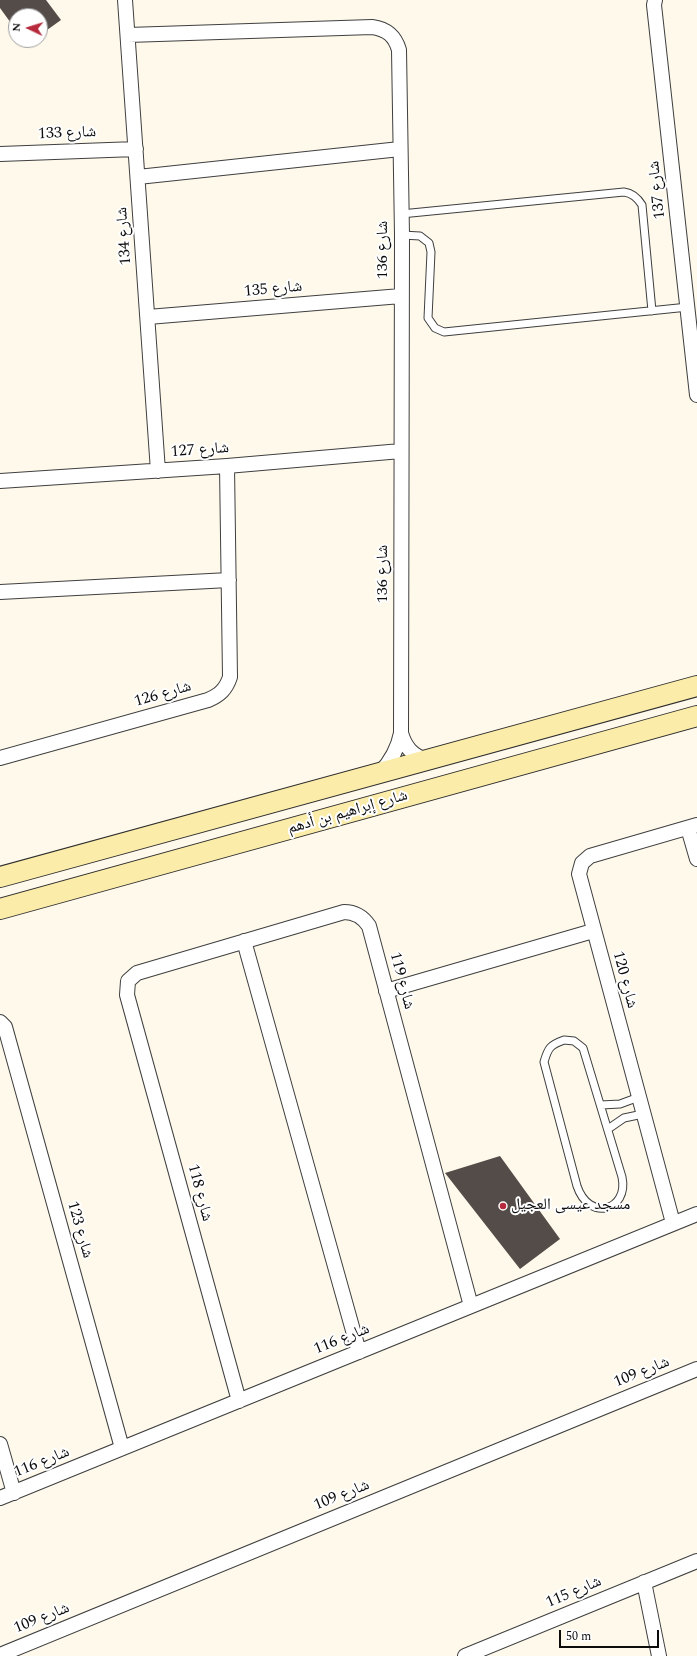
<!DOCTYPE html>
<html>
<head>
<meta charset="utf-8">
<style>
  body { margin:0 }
  #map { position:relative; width:697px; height:1656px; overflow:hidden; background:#fef9eb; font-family:Spectral,serif }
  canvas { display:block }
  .north { position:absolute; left:8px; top:8px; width:40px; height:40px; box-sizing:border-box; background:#fff; border:1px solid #9e9e9e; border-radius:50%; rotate:274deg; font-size:11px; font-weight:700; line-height:16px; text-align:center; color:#0c0c0c }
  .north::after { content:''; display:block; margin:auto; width:14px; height:18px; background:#b7293c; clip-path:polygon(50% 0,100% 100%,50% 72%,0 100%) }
  .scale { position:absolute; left:559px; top:1630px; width:100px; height:18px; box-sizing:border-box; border:2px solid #0c0c0c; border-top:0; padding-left:5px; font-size:12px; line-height:14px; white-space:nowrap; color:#0c0c0c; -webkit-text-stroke:3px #fff; paint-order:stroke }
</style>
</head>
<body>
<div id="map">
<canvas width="697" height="1656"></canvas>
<div class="north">N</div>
<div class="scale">50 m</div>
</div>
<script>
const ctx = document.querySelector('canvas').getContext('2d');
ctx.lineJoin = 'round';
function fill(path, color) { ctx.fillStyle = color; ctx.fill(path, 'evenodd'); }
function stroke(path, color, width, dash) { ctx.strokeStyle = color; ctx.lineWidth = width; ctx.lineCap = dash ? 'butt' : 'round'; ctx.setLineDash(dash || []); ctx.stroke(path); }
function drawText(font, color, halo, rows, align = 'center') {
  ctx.font = font + ' Spectral,"Noto Naskh Arabic",serif'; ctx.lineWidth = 4; ctx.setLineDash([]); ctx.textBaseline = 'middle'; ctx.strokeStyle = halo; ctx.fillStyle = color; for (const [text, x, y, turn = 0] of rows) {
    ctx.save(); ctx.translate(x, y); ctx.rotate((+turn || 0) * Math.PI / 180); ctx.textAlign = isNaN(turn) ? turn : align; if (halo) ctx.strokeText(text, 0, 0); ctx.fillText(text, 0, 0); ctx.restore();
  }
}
const building = new Path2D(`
  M0,0H46L61,20L40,35V16H16V30L0,8Z
  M23,40H32L26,44Z
  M500,1156L560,1239L520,1269L445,1173Z`);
const lane = new Path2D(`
  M401,214L624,192C632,193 637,197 642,205L652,311
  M402,235L420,236L429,243L431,252L428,318L435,328L444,332L688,307
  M564,1040L574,1041L583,1048L622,1177C629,1211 589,1222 577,1186L544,1062C548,1048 550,1045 564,1040Z
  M601,1105L620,1104L639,1097
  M608,1129L624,1118L643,1114`);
const street = new Path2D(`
  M125,0L158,471
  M655,0L654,5L697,395
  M128,35L372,27C387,29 395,36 399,50L402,235L401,733C398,749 391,761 380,773
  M0,154L136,149
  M138,177L400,149
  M148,317L401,296
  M0,481L227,466L401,451
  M0,592L229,580
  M401,733C405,747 412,755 426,760
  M0,758L208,700C220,695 226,689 230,677L227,466
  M688,828L697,859
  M244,941L359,1352
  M386,991L593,931
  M0,1022L5,1027L122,1448
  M673,1223L579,874L582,863L590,856L697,825
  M239,1401L127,995L128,981L137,973L344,912C355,912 363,917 369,926L471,1306
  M0,1444L14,1493
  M0,1498L697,1214
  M644,1582L659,1656
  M0,1655L697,1369
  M465,1656L697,1561`);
const secondary = new Path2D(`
  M0,877L697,686
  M0,909L697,716`);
const markers = [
  [503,1206,4,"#b7293c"]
];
const streetNames = [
  ["شارع 133",67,134,-2],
  ["شارع 137",658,190,-96],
  ["شارع 134",125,236,-94],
  ["شارع 136",384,250,-90],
  ["شارع 135",273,290,-5],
  ["شارع 127",200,451,-4],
  ["شارع 136",384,574,-90],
  ["شارع 126",163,695,-16],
  ["شارع إبراهيم بن أدهم",348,813,-16],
  ["شارع 120",624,980,75],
  ["شارع 119",401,981,75],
  ["شارع 118",199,1193,75],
  ["شارع 123",79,1230,74],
  ["شارع 116",342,1340,-22],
  ["شارع 109",642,1373,-22],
  ["شارع 116",42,1463,-22],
  ["شارع 109",342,1496,-22],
  ["شارع 115",574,1593,-23],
  ["شارع 109",42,1619,-22]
];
const poiNames = [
  ["مسجد عيسى العجيل",511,1206]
];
fill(building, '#544c49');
stroke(lane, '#3f3f3f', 9);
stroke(street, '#3f3f3f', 16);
stroke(secondary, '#2e2e2e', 22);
stroke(lane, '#fff', 7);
stroke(street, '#fff', 14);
stroke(secondary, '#fceca9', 20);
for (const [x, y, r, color] of markers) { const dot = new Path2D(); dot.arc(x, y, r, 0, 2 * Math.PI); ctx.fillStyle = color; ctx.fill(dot); stroke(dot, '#fff', 1.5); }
drawText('16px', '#0c0c0c', '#fff', streetNames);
drawText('16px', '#0c0c0c', '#fff', poiNames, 'left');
</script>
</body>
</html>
